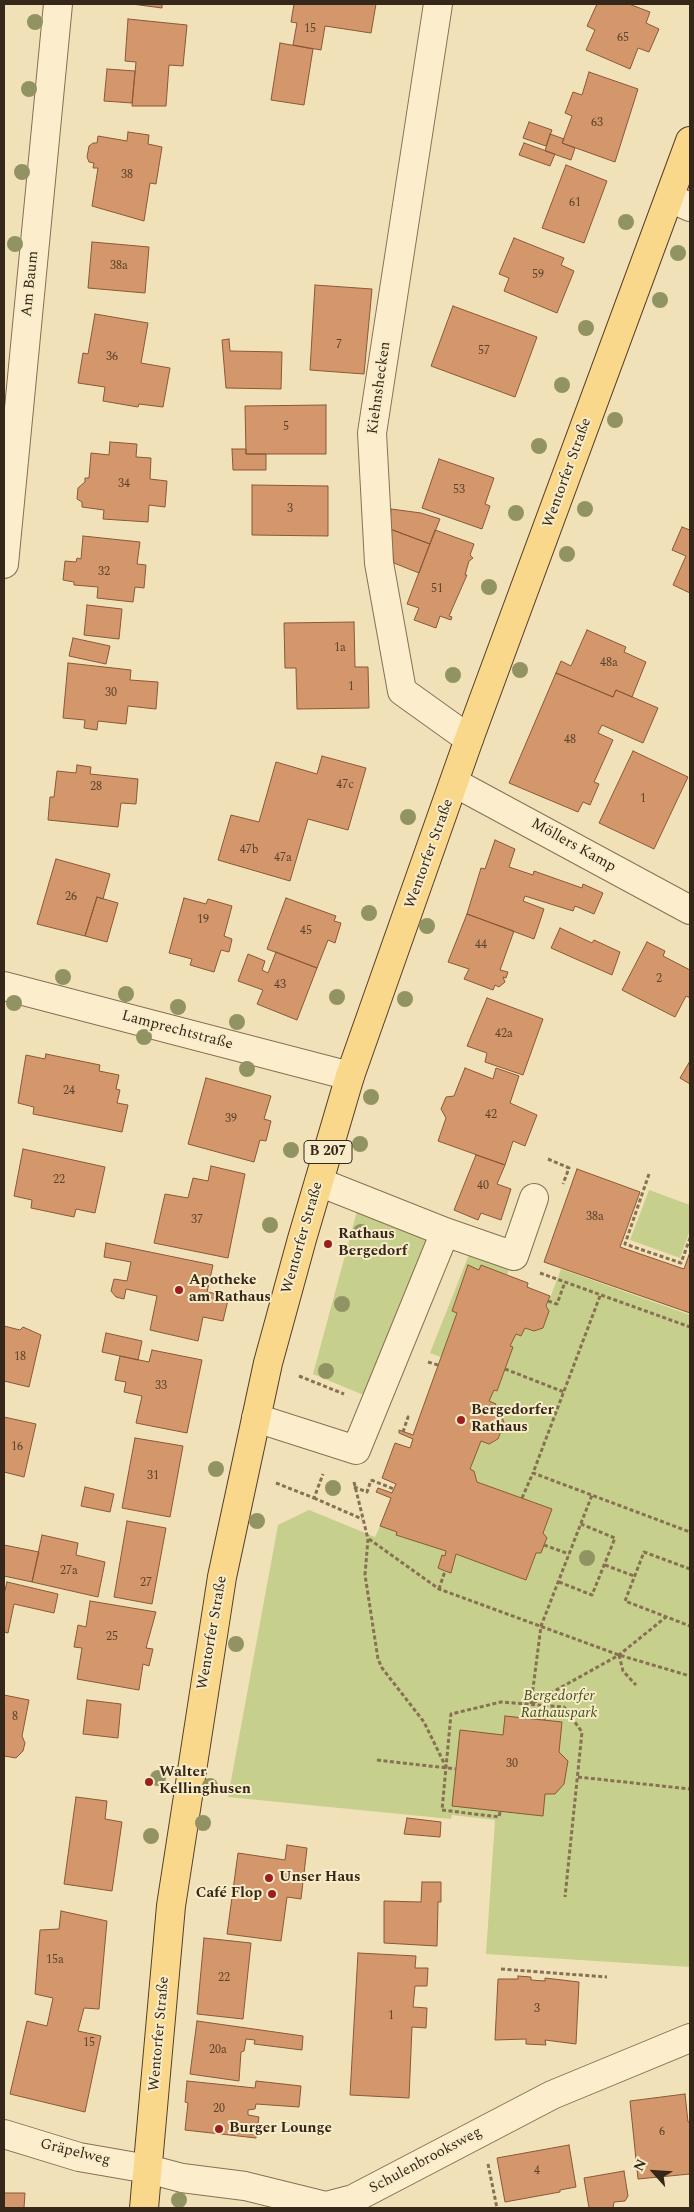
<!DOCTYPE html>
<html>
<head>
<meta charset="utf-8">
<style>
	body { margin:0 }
	#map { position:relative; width:694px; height:2212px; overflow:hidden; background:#f1e1b8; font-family:Spectral,serif }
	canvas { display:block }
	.frame { position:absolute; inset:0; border:5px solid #352719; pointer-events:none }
	.north { position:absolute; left:629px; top:2147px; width:50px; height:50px; -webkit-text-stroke:4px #f8ebc8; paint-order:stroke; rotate:296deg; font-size:14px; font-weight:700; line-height:20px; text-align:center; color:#352719 }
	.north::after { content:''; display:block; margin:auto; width:18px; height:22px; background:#352719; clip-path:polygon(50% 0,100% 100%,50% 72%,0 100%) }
</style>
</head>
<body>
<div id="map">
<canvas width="694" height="2212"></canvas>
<div class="frame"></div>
<div class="north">N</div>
</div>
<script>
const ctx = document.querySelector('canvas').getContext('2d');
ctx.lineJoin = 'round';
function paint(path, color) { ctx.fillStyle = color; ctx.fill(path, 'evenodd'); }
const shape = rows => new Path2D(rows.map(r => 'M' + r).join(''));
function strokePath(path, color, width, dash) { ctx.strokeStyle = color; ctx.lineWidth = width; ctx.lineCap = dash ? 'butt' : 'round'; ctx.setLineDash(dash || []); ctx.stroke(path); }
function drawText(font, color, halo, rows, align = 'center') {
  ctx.font = font + ' Spectral,serif'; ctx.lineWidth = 4; ctx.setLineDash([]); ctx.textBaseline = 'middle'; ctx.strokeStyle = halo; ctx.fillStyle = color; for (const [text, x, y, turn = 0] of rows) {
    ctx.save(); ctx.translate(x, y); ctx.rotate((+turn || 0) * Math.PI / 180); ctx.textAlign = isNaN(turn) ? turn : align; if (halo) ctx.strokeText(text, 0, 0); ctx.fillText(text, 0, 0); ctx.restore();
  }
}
const green = shape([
	[649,1190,690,1205,690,1230,680,1258,630,1240],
	[357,1211,431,1239,366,1396,313,1374],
	[470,1252,510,1266,507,1275,481,1265,479,1270,468,1266,452,1311,457,1313,441,1357,430,1353],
	[561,1269,690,1315,690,1967,486,1954,495,1820,452,1815,451,1819,228,1797,278,1525,309,1510,375,1537,380,1526,397,1532,396,1535,446,1551,445,1556,442,1555,438,1568,451,1573,456,1554,526,1580,536,1553,541,1553,546,1540,543,1533,552,1509,477,1482,474,1471,470,1469,481,1441,489,1444,498,1440,504,1424,502,1416,492,1412,495,1404,489,1401,494,1390,497,1391,513,1347,510,1346,516,1334,521,1336,525,1328,534,1331,543,1328,549,1311,547,1306]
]);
const building = shape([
	[132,4,162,4,162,8,132,4],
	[294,4,376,4,371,33,325,26,321,50,293,45,297,23,291,22,294,4],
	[597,4,629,4,650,12,646,23,659,29,649,52,638,48,630,69,586,50,595,30,587,26,597,4],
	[128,19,187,25,183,66,169,65,166,106,132,106,136,62,125,61,128,19],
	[280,43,313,49,304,105,271,100,280,43],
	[107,69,135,71,132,103,104,101,107,69],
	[589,72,638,89,615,162,562,143,572,116,565,113,573,92,582,95,589,72],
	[529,122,552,130,546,146,523,138,529,122],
	[128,132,149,135,148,144,162,147,156,184,150,183,144,221,92,206,98,168,93,168,94,163,89,162,87,157,89,146,93,143,97,143,98,136,127,141,128,132],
	[550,134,564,139,562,143,575,148,571,160,545,151,550,134],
	[524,143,555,154,550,166,519,155,524,143],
	[566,165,607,181,584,243,542,228,566,165],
	[514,238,564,258,561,265,574,271,557,313,504,291,509,278,499,274,514,238],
	[92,242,149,247,145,293,88,288,92,242],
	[315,285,372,289,364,374,310,370,315,285],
	[453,306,537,337,515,397,431,366,453,306],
	[95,314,148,323,141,363,170,368,163,407,139,404,138,407,103,401,105,387,78,383,83,353,88,354,95,314],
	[229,339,230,351,282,352,281,389,226,388,222,340,229,339],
	[326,405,326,454,246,454,245,406,326,405],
	[110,442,137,444,136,457,151,458,150,479,167,481,165,507,149,505,148,522,103,519,104,510,82,507,82,502,77,499,78,488,85,482,85,478,89,478,91,453,109,455,110,442],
	[232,449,246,449,246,454,266,454,266,470,233,470,232,449],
	[439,459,494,478,485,504,490,506,482,529,422,508,439,459],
	[252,485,328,486,328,536,252,535,252,485],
	[391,509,421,513,440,519,430,544,390,529,391,509],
	[682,527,690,530,690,593,673,585,686,556,672,550,682,527],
	[390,529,430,544,419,573,394,563,390,529],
	[435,530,474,544,470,555,473,558,469,561,465,575,467,575,449,616,452,617,451,620,440,616,436,628,414,620,419,608,407,604,435,530],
	[83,536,140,542,137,564,146,565,144,588,135,587,133,602,97,598,98,587,74,585,74,582,63,580,65,561,76,562,77,558,81,559,83,536],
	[87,605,122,609,119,639,84,635,87,605],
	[354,622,355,667,368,667,369,708,297,709,296,668,285,668,284,623,354,622],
	[587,630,626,647,624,652,646,662,632,697,616,690,613,697,556,673,561,661,571,666,587,630],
	[73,638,110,646,106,664,69,656,73,638],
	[68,663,131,670,130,680,158,682,156,709,128,706,126,724,98,721,97,730,84,728,85,720,63,718,68,663],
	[556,673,613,697,616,690,658,708,643,743,602,725,598,733,613,740,594,782,599,784,590,805,583,802,578,812,509,783,556,673],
	[633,751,688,777,654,849,599,823,633,751],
	[322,756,366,768,348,830,308,819,290,881,218,860,231,815,259,822,276,762,317,774,322,756],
	[77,765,91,767,90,774,138,779,136,804,121,803,118,827,48,820,50,797,54,797,57,771,76,773,77,765],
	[495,840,515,849,509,867,533,875,534,871,582,888,583,884,603,893,594,914,575,906,573,911,525,896,523,901,544,909,534,939,467,914,481,868,485,869,495,840],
	[56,859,110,874,103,899,97,897,85,936,37,924,56,859],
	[97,897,118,903,107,942,85,936,97,897],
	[184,898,206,904,208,899,232,906,224,936,232,939,229,952,221,950,214,972,190,965,192,959,169,953,184,898],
	[286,898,336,916,334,921,341,923,335,943,328,940,317,968,267,949,286,898],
	[467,914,514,931,500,970,508,972,506,978,503,977,505,982,499,987,495,985,493,990,464,979,469,969,448,962,467,914],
	[560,928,592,943,594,940,620,952,612,975,551,948,560,928],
	[647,942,665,951,663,956,690,970,690,998,686,996,675,1017,622,990,647,942],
	[276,952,317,968,297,1020,257,1004,263,990,238,981,248,954,265,961,262,970,268,973,276,952],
	[487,998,543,1019,523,1075,485,1062,487,1053,467,1046,487,998],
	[46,1054,100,1065,99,1071,119,1075,116,1089,120,1090,117,1103,128,1105,122,1132,33,1114,34,1107,18,1103,26,1055,45,1059,46,1054],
	[690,1061,690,1084,680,1078,690,1061],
	[465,1068,493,1079,496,1068,519,1076,510,1103,537,1115,525,1146,513,1141,505,1165,438,1141,446,1118,441,1109,446,1097,454,1096,465,1068],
	[206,1078,271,1096,264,1119,271,1121,266,1141,260,1140,254,1162,188,1144,206,1078],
	[23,1149,105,1167,95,1213,76,1209,74,1217,31,1208,32,1200,14,1196,23,1149],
	[476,1155,505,1165,497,1184,511,1189,501,1220,481,1213,478,1220,454,1210,476,1155],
	[211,1166,245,1174,228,1258,154,1243,165,1194,188,1198,193,1178,208,1181,211,1166],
	[577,1169,640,1192,620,1247,684,1269,690,1252,690,1313,544,1262,577,1169],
	[106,1243,213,1265,207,1292,229,1296,223,1321,203,1317,198,1341,150,1330,157,1296,126,1289,124,1299,116,1297,111,1291,114,1279,127,1281,131,1262,104,1257,106,1243],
	[468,1265,479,1270,481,1265,507,1275,528,1283,527,1287,550,1296,546,1306,549,1311,543,1328,534,1331,525,1328,521,1336,516,1334,510,1346,513,1347,497,1391,494,1390,489,1401,496,1404,492,1412,502,1416,504,1424,498,1439,489,1444,481,1441,470,1469,474,1471,477,1482,552,1509,543,1533,547,1538,546,1540,541,1553,536,1553,526,1580,456,1554,451,1573,445,1571,438,1568,442,1555,445,1556,446,1551,396,1535,397,1532,380,1526,391,1498,376,1492,378,1488,392,1493,396,1484,382,1478,395,1443,410,1448,413,1439,399,1433,399,1430,413,1435,457,1313,452,1311,468,1265],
	[4,1326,20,1330,23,1327,41,1335,29,1387,4,1381,4,1326],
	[106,1333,142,1341,138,1360,102,1352,106,1333],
	[152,1350,202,1360,187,1433,136,1423,142,1396,124,1392,126,1382,115,1380,120,1356,149,1362,152,1350],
	[4,1417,36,1424,24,1477,4,1472,4,1417],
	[135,1438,183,1446,170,1517,122,1508,135,1438],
	[85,1487,114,1494,110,1512,81,1506,85,1487],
	[127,1521,166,1528,152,1604,114,1597,127,1521],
	[42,1535,78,1543,76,1555,105,1562,98,1597,32,1582,42,1535],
	[4,1545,39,1552,32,1582,4,1576,4,1545],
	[7,1582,58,1594,54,1613,14,1604,8,1633,4,1632,4,1594,7,1582],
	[90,1601,156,1612,146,1648,153,1649,149,1666,143,1664,139,1690,77,1679,82,1648,74,1647,78,1625,86,1627,90,1601],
	[4,1695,29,1700,22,1736,25,1743,23,1751,16,1758,4,1756,4,1695],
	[87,1700,121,1704,118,1738,83,1734,87,1700],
	[505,1716,562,1722,559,1752,568,1761,564,1784,555,1794,545,1794,543,1816,452,1806,460,1730,503,1735,505,1716],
	[76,1797,107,1801,105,1819,122,1822,112,1891,64,1884,76,1797],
	[407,1818,441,1822,440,1837,404,1834,407,1818],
	[287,1845,307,1848,301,1899,287,1897,281,1941,227,1934,238,1853,285,1860,287,1845],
	[422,1882,441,1882,441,1902,438,1902,437,1946,384,1943,384,1901,421,1902,422,1882],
	[61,1911,107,1921,99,2009,84,2008,78,2031,101,2036,85,2112,10,2094,27,2021,47,2026,53,1998,35,1994,40,1930,59,1929,61,1911],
	[204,1938,251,1943,243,2019,197,2014,204,1938],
	[358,1953,416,1956,415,1968,428,1968,427,1986,415,1986,413,2007,427,2008,426,2028,412,2027,409,2098,350,2095,358,1953],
	[518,1976,531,1977,531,1980,545,1981,545,1978,579,1982,576,2044,545,2040,546,2045,526,2044,526,2039,495,2040,498,1979,518,1979,518,1976],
	[197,2021,303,2036,302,2050,254,2044,255,2040,246,2039,244,2051,241,2052,239,2081,190,2074,197,2021],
	[187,2081,255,2088,256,2081,301,2086,299,2107,256,2104,255,2109,248,2110,248,2115,259,2117,256,2138,185,2130,188,2103,185,2102,187,2081],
	[685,2094,688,2122,690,2122,690,2174,638,2179,630,2101,685,2094],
	[569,2145,576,2187,560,2190,560,2192,505,2202,497,2158,569,2145],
	[624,2171,628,2196,625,2201,614,2202,613,2208,589,2208,584,2178,624,2171],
	[4,2193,25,2193,24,2208,4,2208,4,2193]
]);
const path = shape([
	[548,1159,569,1168,563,1184],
	[649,1174,625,1244,681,1263,690,1238],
	[540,1273,690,1327],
	[600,1296,533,1473,690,1532],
	[548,1301,557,1304,565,1282],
	[428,1362,438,1365],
	[505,1369,564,1392],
	[299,1376,344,1394],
	[403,1432,408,1417,405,1415],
	[371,1480,394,1489],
	[354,1482,368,1539,365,1575,378,1659,382,1668,424,1722,446,1767],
	[276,1483,314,1498,323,1474],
	[354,1487,367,1492,371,1480],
	[314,1498,362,1519],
	[522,1498,533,1473],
	[369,1539,439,1589,619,1655,690,1676],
	[544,1545,569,1554],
	[605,1565,634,1576],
	[690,1569,644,1552,625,1601,690,1626],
	[559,1582,592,1595,615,1538,581,1524],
	[439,1589,445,1571],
	[619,1655,623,1671,636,1685],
	[533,1703,619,1655,666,1617],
	[531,1704,541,1626,592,1495],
	[544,1720,545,1705],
	[377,1760,456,1769],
	[578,1777,690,1789],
	[500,1812,499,1817,442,1810,451,1714,501,1702,564,1707,582,1732,565,1897],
	[501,1969,607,1977],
	[488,2164,497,2208]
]);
const minor = shape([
	[438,4,372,433,379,563,402,691,469,739],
	[670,198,690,207],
	[4,564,58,4],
	[455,783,690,910],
	[4,986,350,1076],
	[445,1232,514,1256,534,1198],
	[256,1418,356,1450,445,1232,319,1182],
	[4,2134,79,2157,148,2169,182,2178,245,2186,326,2206,353,2199,552,2095,690,2038]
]);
const major = shape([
	[144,2208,171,1906,222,1577,268,1363,302,1239,350,1076,469,739,690,141]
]);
const trees = [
	[35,22],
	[29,89],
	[22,172],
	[626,222],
	[15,244],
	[678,253],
	[660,300],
	[586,328],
	[562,385],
	[615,420],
	[539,446],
	[585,509],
	[516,513],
	[567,554],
	[489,587],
	[520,670],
	[453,675],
	[408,817],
	[369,913],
	[427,926],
	[63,977],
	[126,994],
	[337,997],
	[405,999],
	[14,1003],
	[178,1007],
	[237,1022],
	[144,1037],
	[247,1069],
	[371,1097],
	[360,1144],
	[291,1150],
	[270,1225],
	[361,1232],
	[342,1304],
	[326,1371],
	[216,1469],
	[333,1488],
	[257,1521],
	[587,1558],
	[236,1644],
	[158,1778],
	[210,1786],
	[203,1823],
	[151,1836],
	[179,2200]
];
const markers = [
	[328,1244,5,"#9c1e1e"],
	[179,1290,5,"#9c1e1e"],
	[461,1420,5,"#9c1e1e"],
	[149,1782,5,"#9c1e1e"],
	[269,1878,5,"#9c1e1e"],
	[272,1894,5,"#9c1e1e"],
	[219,2129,5,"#9c1e1e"]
];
const numberNames = [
	["15",310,30],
	["65",623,39],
	["63",597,124],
	["38",127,176],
	["61",575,204],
	["38a",119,267],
	["59",538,276],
	["7",339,346],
	["57",484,352],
	["36",112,358],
	["5",286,428],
	["34",124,485],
	["53",459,491],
	["3",290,510],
	["32",104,573],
	["51",437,590],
	["1a",340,649],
	["48a",609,664],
	["1",351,688],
	["30",111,694],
	["48",570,741],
	["47c",345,786],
	["28",96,788],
	["1",643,800],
	["47b",249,851],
	["47a",283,859],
	["26",71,898],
	["19",203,921],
	["45",306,932],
	["44",481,946],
	["2",659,980],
	["43",280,986],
	["42a",504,1035],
	["24",69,1092],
	["42",491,1116],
	["39",231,1120],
	["22",59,1181],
	["40",483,1187],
	["38a",595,1218],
	["37",197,1221],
	["18",20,1358],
	["33",161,1387],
	["16",17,1448],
	["31",153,1477],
	["27a",69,1572],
	["27",146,1584],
	["25",112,1638],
	["8",15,1718],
	["30",512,1765],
	["15a",55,1961],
	["22",224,1979],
	["3",537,2010],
	["1",391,2017],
	["15",89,2044],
	["20a",218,2051],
	["20",219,2110],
	["6",662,2133],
	["4",537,2172]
];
const shields = [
	[328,1152,48]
];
const shieldNames = [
	["B 207",328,1152]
];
const streetNames = [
	["Am Baum",31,284,-84],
	["Kiehnshecken",380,388,-82],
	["Wentorfer Straße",568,473,-70],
	["Möllers Kamp",573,846,29],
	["Wentorfer Straße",430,854,-70],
	["Lamprechtstraße",177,1031,15],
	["Wentorfer Straße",303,1238,-74],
	["Wentorfer Straße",213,1633,-80],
	["Wentorfer Straße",160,2034,-85],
	["Gräpelweg",75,2153,14],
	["Schulenbrooksweg",426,2161,-28]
];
const poiNames = [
	["Rathaus",338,1235],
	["Bergedorf",338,1252],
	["Apotheke",189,1281],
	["am Rathaus",189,1298],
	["Bergedorfer",471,1411],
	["Rathaus",471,1428],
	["Walter",159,1773],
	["Kellinghusen",159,1790],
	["Unser Haus",279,1878],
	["Café Flop",262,1894,"right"],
	["Burger Lounge",229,2129]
];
const parkNames = [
	["Bergedorfer",559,1697],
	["Rathauspark",559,1714]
];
paint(green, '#c6cf8c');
paint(building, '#d3976b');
strokePath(building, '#895836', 1);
strokePath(minor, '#887052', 30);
strokePath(major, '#553d28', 30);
strokePath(path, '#887052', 3, [4, 2.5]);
strokePath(minor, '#fceecc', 28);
strokePath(major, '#f9d88b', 28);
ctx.fillStyle = '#929363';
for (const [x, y] of trees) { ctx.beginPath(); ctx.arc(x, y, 8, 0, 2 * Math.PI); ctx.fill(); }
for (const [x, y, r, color] of markers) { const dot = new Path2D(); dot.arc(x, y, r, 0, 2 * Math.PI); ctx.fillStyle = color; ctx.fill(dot); strokePath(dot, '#f8ebc8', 2); }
drawText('12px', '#5c432e', null, numberNames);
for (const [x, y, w] of shields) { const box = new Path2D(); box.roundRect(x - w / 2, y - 11.5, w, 23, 4); ctx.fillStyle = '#f8ebc8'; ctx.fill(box); strokePath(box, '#352719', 1); }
drawText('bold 14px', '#352719', null, shieldNames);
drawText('15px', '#352719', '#f8ebc8', streetNames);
drawText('bold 15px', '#352719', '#f8ebc8', poiNames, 'left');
drawText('italic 15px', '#45541e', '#f8ebc8', parkNames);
</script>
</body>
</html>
